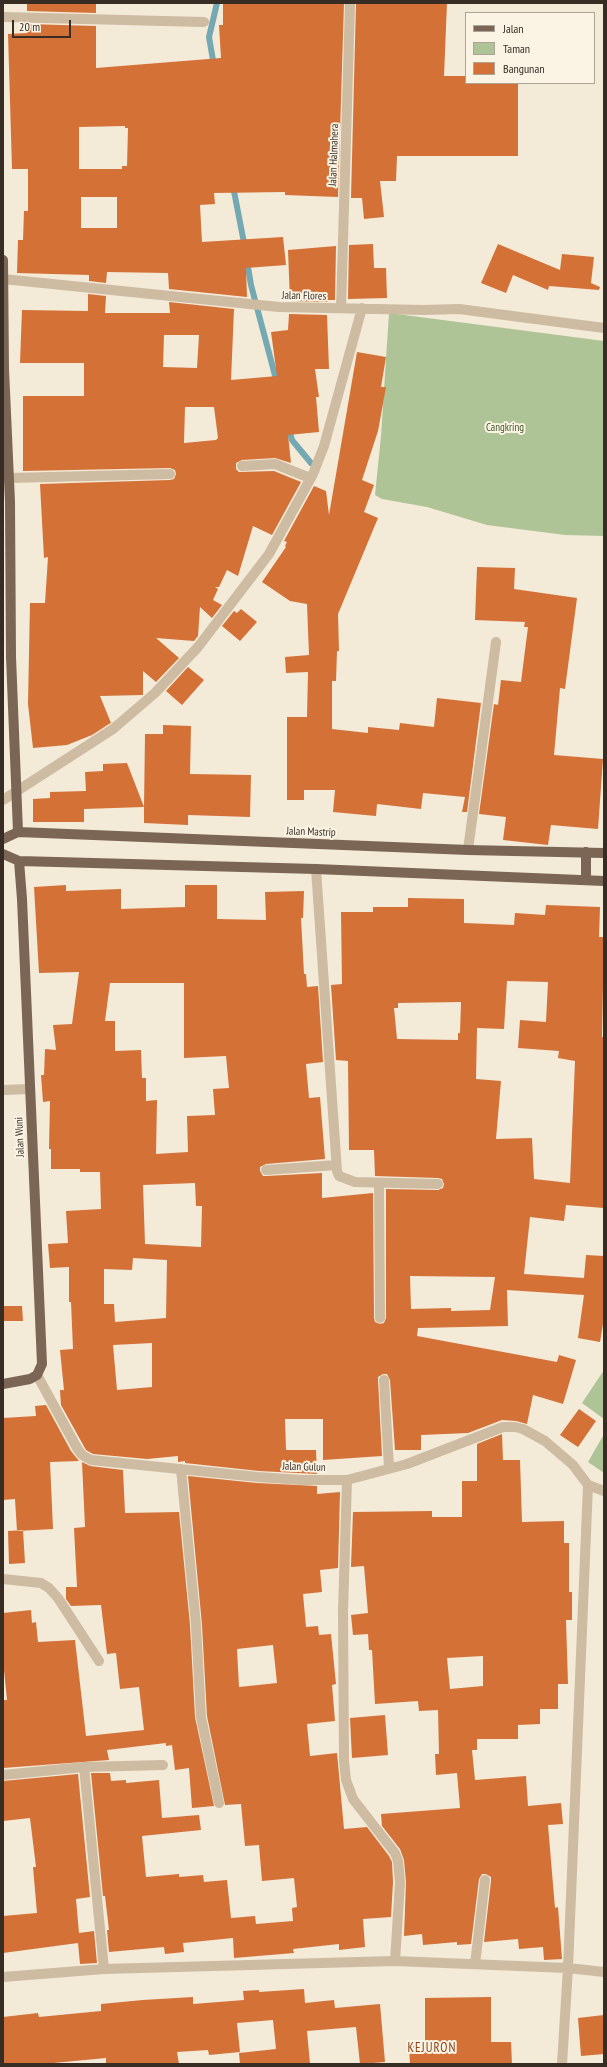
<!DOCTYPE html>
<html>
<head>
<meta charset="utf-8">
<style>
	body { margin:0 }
	#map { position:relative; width:607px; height:2067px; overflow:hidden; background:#f4ead8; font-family:"PT Sans Narrow",sans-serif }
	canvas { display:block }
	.frame { position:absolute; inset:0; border:4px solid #372d25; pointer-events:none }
	.legend { position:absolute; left:465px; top:12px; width:130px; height:72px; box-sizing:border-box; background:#fbf4e4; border:1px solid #ada498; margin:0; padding:5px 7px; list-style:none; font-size:12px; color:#372d25 }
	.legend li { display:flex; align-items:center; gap:8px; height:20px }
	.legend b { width:20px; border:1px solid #ada498 }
	.scale { position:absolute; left:12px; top:20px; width:59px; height:18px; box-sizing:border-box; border:2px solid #372d25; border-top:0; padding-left:5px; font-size:12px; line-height:14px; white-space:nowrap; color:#372d25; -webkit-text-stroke:3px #fbf4e4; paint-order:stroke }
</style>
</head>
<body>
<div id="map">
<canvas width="607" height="2067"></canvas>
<div class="frame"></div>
<ul class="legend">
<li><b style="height:5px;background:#7b6655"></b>Jalan</li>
<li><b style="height:11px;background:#afc496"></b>Taman</li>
<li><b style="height:11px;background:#d37137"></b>Bangunan</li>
</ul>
<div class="scale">20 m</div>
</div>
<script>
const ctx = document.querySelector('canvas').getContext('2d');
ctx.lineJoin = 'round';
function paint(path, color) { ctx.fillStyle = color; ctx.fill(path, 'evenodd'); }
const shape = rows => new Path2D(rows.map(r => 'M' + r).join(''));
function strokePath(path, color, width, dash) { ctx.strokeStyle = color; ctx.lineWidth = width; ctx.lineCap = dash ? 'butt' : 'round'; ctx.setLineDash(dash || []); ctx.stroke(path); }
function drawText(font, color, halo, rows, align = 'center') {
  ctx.font = font + ' "PT Sans Narrow",sans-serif'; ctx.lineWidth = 4; ctx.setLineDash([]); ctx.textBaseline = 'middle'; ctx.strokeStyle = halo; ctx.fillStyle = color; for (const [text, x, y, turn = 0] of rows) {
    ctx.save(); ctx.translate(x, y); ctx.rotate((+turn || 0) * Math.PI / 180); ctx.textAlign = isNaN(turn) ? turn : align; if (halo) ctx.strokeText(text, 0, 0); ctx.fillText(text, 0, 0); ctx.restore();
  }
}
const green = shape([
	[389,313,604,341,604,536,565,535,487,525,427,507,382,499,375,495,381,436],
	[604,1370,604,1419,582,1403],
	[604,1434,604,1473,588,1462]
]);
const stream = shape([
	[214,66,209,37,217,3],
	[233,186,245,248],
	[247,261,251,285,277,383],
	[288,427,292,440,311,463]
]);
const building = shape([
	[27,3,96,3,96,13,27,11],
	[223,3,344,3,338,197,285,195,285,192,214,193,215,204,200,205,202,242,283,237,286,265,246,268,247,297,169,289,168,273,107,272,106,283,89,281,89,275,17,273,18,240,23,240,24,211,28,211,28,169,12,169,8,34,27,33,27,24,96,26,96,68,221,58,219,25,223,25],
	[125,126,125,128,128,128,127,166,122,166,122,169,79,169,79,127],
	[81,197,117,197,117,228,81,228],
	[356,3,447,3,444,76,466,76,466,83,518,83,518,156,397,156,396,181,380,181,384,217,364,219,362,198,351,198],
	[373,244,374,268,386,268,387,298,348,299,349,245],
	[498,244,560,270,562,254,594,257,591,283,600,287,599,290,549,286,548,290,513,275,506,293,481,283],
	[336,246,335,300,327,300,327,302,290,301,288,250],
	[88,294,106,296,105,313,170,313,169,302,234,309,231,380,277,376,271,332,288,330,289,314,327,315,329,369,315,369,319,397,316,397,319,432,288,435,291,463,275,458,242,460,236,463,236,469,239,472,274,471,301,482,272,535,253,526,238,576,227,570,219,587,215,587,218,589,213,600,222,605,212,618,200,607,198,636,194,641,156,638,179,658,156,682,143,671,143,695,100,696,111,723,109,724,92,735,67,745,33,748,28,704,30,603,45,603,48,557,44,558,40,484,170,480,174,479,176,474,175,470,170,468,23,471,23,396,84,396,84,363,20,363,22,310,88,311],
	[164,335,199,335,197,368,163,367],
	[185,407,214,407,218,438,216,440,184,443],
	[357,352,386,357,381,387,386,387,378,431,362,480,374,485,364,512,378,518,338,614,339,651,337,651,336,681,332,681,332,729,368,733,368,727,399,730,400,723,434,727,437,698,481,703,467,812,462,812,465,797,423,793,421,809,377,804,376,816,333,812,335,790,304,790,304,800,287,800,287,717,307,717,308,672,286,673,285,657,309,655,307,604,290,601,262,582,286,547,285,546,287,542,284,541,314,486,326,491,329,515],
	[477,567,515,568,514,589,577,598,565,689,560,688,554,755,603,759,598,829,551,825,548,845,503,840,506,817,479,814,494,704,498,705,501,680,521,682,528,627,524,627,525,622,475,620],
	[241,609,257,622,240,641,222,626,234,611,237,613],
	[188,667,204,680,182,705,166,691],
	[163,725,191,726,190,774,251,775,250,817,188,815,188,825,144,823,144,807,84,809,84,822,33,822,33,799,50,798,50,792,86,791,85,772,103,771,103,764,127,763,144,807,145,734,163,734],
	[66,885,66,891,121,889,121,909,185,907,185,885,217,885,217,919,266,920,265,892,304,891,303,918,301,918,304,974,306,974,307,987,318,986,323,1062,306,1064,309,1098,320,1097,325,1159,266,1164,260,1167,260,1171,263,1176,266,1176,322,1173,322,1198,373,1193,374,1318,375,1322,380,1324,384,1323,386,1318,386,1189,438,1190,443,1188,444,1184,442,1179,438,1178,375,1176,374,1150,349,1150,348,1061,336,1060,331,985,342,984,341,912,373,912,373,907,408,907,408,898,464,899,464,923,514,925,515,913,545,915,546,905,600,907,599,937,604,937,602,1037,604,1037,604,1208,566,1205,564,1221,530,1217,524,1274,584,1278,586,1255,604,1256,604,1318,600,1342,578,1338,584,1295,507,1290,508,1326,418,1328,417,1336,557,1362,559,1355,576,1360,563,1404,533,1395,527,1424,516,1421,502,1420,468,1433,421,1435,421,1450,395,1450,390,1380,387,1374,383,1374,378,1377,378,1380,382,1456,323,1460,323,1419,285,1419,286,1450,316,1450,317,1474,259,1471,185,1463,185,1461,178,1462,178,1456,147,1459,93,1454,86,1450,61,1405,60,1390,64,1390,60,1350,73,1349,71,1302,69,1302,69,1267,50,1268,48,1244,68,1243,66,1211,101,1209,100,1172,80,1172,80,1169,51,1169,51,1149,49,1149,50,1101,43,1102,41,1075,44,1075,45,1049,56,1050,53,1025,72,1024,79,972,39,973,34,887],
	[507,981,548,982,546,1022,520,1020,518,1048,559,1051,558,1058,575,1061,570,1183,534,1179,532,1138,496,1139,501,1081,476,1079,477,1028,504,1029],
	[110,983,184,983,184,1058,226,1056,229,1088,213,1089,215,1115,187,1116,188,1152,156,1154,157,1100,146,1101,146,1078,142,1078,141,1050,115,1051,115,1021,105,1021],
	[461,1002,460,1033,458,1033,458,1040,397,1039,394,1008,398,1008,398,1003],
	[195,1183,196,1206,202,1206,201,1247,145,1244,143,1185],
	[133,1258,167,1260,166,1318,115,1322,114,1304,104,1304,104,1269,132,1270],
	[410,1276,495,1277,490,1310,451,1311,451,1308,411,1309],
	[152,1343,152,1387,117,1390,113,1345],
	[3,1306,22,1306,23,1321,3,1321],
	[46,1405,71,1451,79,1461,50,1462,53,1529,17,1531,15,1499,3,1500,3,1418,36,1416,35,1406],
	[579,1409,596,1421,578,1447,560,1435],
	[502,1434,503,1460,520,1460,522,1522,564,1521,564,1543,569,1543,569,1592,572,1592,572,1620,566,1620,568,1684,558,1684,558,1709,540,1709,540,1724,518,1725,518,1739,477,1739,477,1750,472,1750,475,1780,526,1776,528,1806,561,1803,563,1824,548,1825,555,1908,558,1907,562,1959,544,1960,543,1947,519,1949,518,1939,484,1942,491,1881,491,1877,486,1874,482,1874,479,1879,471,1944,457,1945,457,1942,423,1945,422,1934,404,1936,406,1882,404,1860,400,1849,382,1826,381,1814,460,1808,457,1773,436,1775,435,1754,439,1754,438,1710,419,1711,418,1701,375,1704,372,1650,369,1650,368,1634,353,1635,351,1615,368,1613,364,1566,351,1567,353,1512,432,1511,432,1517,462,1517,462,1481,477,1481,477,1444],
	[483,1656,483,1686,450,1689,447,1658],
	[82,1462,90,1466,123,1470,125,1513,179,1512,190,1625,195,1717,214,1806,192,1808,189,1768,175,1770,172,1745,166,1746,166,1743,107,1750,109,1760,3,1768,3,1700,7,1700,3,1660,3,1613,31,1610,32,1623,36,1622,38,1642,75,1640,86,1736,144,1730,139,1687,120,1689,116,1653,107,1654,101,1605,71,1606,66,1599,66,1587,77,1587,74,1528,85,1527],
	[188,1476,257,1483,317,1486,317,1494,340,1492,338,1568,320,1570,322,1592,303,1594,306,1627,318,1626,319,1635,331,1634,336,1684,332,1685,335,1721,307,1724,310,1756,337,1753,344,1829,367,1827,389,1856,392,1862,393,1882,391,1917,363,1919,365,1947,339,1950,339,1944,293,1949,294,1953,234,1958,233,1938,183,1943,184,1952,165,1954,164,1947,109,1952,107,1930,109,1930,105,1896,103,1896,91,1773,110,1773,111,1781,126,1780,126,1783,159,1780,162,1818,199,1815,201,1830,142,1836,146,1877,179,1874,179,1877,203,1875,204,1882,227,1880,231,1918,255,1916,256,1924,293,1921,292,1908,297,1907,294,1878,262,1881,259,1845,245,1846,241,1804,225,1805,207,1716,202,1625],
	[273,1645,277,1683,239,1687,237,1649],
	[23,1530,25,1563,9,1564,8,1531],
	[385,1715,388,1755,352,1758,350,1718],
	[78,1774,90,1897,76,1899,79,1933,94,1931,97,1963,80,1964,78,1943,3,1953,3,1916,37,1913,33,1867,36,1867,30,1818,3,1821,3,1781],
	[304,1989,305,2003,334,2000,335,2008,380,2004,385,2062,360,2064,356,2027,307,2031,310,2064,240,2064,239,2053,276,2049,273,2020,237,2023,240,2052,209,2055,208,2050,177,2052,179,2064,106,2064,106,2058,43,2064,3,2064,3,2017,38,2013,39,2017,101,2011,101,2004,143,2000,193,1997,193,2004,244,2000,243,1991,259,1990,259,1992],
	[491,1997,491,2042,511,2042,512,2064,410,2064,409,2046,425,2044,425,1998],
	[604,2015,604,2054,581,2056,578,2018]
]);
const minor = shape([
	[3,17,204,22],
	[3,279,279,307,423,310,459,309,604,328],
	[341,308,350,3],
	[242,466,275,464,310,478],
	[9,478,170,474],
	[3,800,113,729,155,693,198,647,269,554,313,474,324,446,362,308],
	[468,850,496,642],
	[316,869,337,1171,339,1176,355,1182,438,1184],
	[3,1090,30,1089],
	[266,1170,336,1165],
	[379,1183,380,1318],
	[37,1375,77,1448,82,1455,91,1460,258,1477,302,1480,347,1480,407,1464,503,1427,515,1427,523,1429,545,1441,573,1465,588,1485],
	[384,1380,389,1468],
	[181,1469,196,1625,201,1717,219,1803],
	[347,1480,343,1612,344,1761,346,1780,353,1799,395,1853,398,1861,400,1882,395,1961],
	[588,1485,604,1491],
	[3,1579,41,1583,49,1588,58,1598,99,1661],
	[84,1767,104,1969],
	[3,1775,84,1767,163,1765],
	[475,1964,485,1880],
	[3,1977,104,1969,395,1961,568,1968,604,1972],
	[562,2064,568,1968,588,1485]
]);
const major = shape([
	[3,260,4,369,10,502,11,657,18,832],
	[3,839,18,832,468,850,604,853],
	[586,852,586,880],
	[3,854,19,861,316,869,604,881],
	[3,1384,30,1379,37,1375,42,1364,22,899,19,861]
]);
const streetNames = [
	["Jalan Halmahera",334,155,-88],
	["Jalan Flores",304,296,1],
	["Jalan Mastrip",311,832,2],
	["Jalan Wuni",20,1137,-92],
	["Jalan Gulun",304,1467,2]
];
const parkNames = [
	["Cangkring",505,428]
];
const quarterNames = [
	["KEJURON",432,2048]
];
paint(green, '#afc496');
strokePath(stream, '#74a9b4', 6);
paint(building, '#d37137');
strokePath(minor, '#cdbba2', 10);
strokePath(major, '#7b6655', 10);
drawText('11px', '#372d25', '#fbf4e4', streetNames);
drawText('11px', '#3f5827', '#fbf4e4', parkNames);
ctx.letterSpacing = '1px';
drawText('13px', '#8e4216', '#fbf4e4', quarterNames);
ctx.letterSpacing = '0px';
</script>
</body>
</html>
